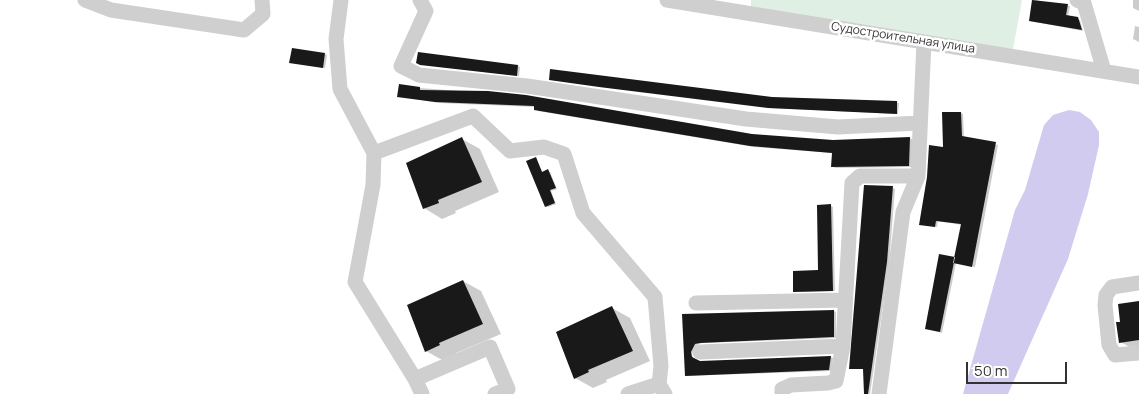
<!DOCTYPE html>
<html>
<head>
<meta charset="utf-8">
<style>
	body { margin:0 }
	#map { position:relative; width:1139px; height:394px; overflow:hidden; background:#fff; font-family:Manrope,sans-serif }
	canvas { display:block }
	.scale { position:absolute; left:966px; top:362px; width:101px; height:22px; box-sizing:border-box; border:2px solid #323232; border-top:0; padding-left:6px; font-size:15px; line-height:18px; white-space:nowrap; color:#323232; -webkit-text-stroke:4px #fff; paint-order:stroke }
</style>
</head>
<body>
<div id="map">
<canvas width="1139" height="394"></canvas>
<div class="scale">50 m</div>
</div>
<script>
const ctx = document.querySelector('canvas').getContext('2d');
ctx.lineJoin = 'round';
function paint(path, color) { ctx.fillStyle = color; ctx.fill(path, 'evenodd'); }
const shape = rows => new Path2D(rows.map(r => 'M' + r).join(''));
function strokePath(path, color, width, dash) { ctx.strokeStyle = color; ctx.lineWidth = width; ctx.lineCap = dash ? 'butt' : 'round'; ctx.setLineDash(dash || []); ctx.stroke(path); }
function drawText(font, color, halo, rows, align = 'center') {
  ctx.font = font + ' Manrope,sans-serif'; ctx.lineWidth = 5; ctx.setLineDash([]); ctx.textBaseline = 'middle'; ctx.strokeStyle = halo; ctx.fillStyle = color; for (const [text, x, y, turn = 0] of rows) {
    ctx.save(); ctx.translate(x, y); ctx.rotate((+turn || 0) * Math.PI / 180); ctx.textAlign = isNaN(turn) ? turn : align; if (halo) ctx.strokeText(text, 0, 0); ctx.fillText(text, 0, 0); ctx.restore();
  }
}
const green = shape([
	[751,0,1022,0,1013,49,751,10]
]);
const water = shape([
	[1069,110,1080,112,1091,120,1099,132,1099,145,1088,194,1068,259,1008,394,963,394,1015,210,1025,190,1044,125,1053,115]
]);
const shadow = shape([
	[1034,0,1070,6,1068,17,1080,20,1083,31,1030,21],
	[1133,0,1139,0,1139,11,1133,8],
	[1135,26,1139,27,1139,42,1133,39],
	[325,54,327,55,325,68,293,63],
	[419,64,518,66,520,67,519,76],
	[553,80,772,98,896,102,899,103,898,114,771,108],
	[420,88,488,93,752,135,833,141,910,138,913,140,912,167,836,168,833,167,833,153,754,147,538,111,535,107,439,103,398,96],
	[961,113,963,114,964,138,998,145,975,267,956,263,942,333,926,329,940,256,956,259,962,225,938,221,937,227,923,225,944,148],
	[462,139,480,149,499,192,455,211,456,213,442,219,424,208,407,163],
	[536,159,543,173,550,172,557,189,551,191,556,204,548,207,546,206],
	[893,188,895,189,889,264,870,394,866,394,864,369,851,368],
	[831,206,833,207,835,291,797,292,794,291,820,272],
	[463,281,481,291,501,334,456,353,457,356,444,361,426,351],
	[1139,302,1139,348,1133,349,1119,341,1122,323],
	[612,308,630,318,650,361,606,380,607,382,593,388,575,378],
	[834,311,836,312,836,338,702,343,697,345,692,354,694,360,700,363,831,357,833,358,831,371,686,376,683,315]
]);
const building = shape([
	[1032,0,1068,4,1066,15,1078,17,1082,30,1029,21],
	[292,48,325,53,323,68,289,63],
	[418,52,518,65,517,76,420,65,416,63],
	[550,69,772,97,897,101,897,114,768,108,599,87,549,80],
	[399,84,420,87,420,90,488,91,526,95,752,134,833,140,910,137,909,166,831,167,832,153,750,146,534,110,534,106,435,102,397,97],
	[942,112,961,112,962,136,996,142,972,267,953,263,961,224,936,221,935,227,919,225,927,177,929,145,943,147],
	[462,137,482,182,438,200,439,203,423,209,406,163],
	[536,157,542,172,548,169,556,188,550,190,555,203,545,207,526,161],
	[864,185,893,186,887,262,868,394,864,394,863,369,849,369],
	[831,204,833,291,793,292,793,271,818,270,817,205],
	[939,254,955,257,940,332,925,329],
	[463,280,483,324,439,343,440,345,425,352,407,305],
	[1139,301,1139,340,1119,343,1116,322,1120,322,1118,304],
	[612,306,633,351,588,370,589,372,574,379,556,332],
	[834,310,834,337,700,343,695,344,691,352,692,357,700,361,831,356,829,370,685,376,682,314]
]);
const minor = shape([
	[85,0,111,10,244,30,263,14,262,0],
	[341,0,336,39,340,89,374,153],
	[420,0,426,11,401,66,419,75,527,86,746,119,838,127,920,123],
	[667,0,1139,77],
	[1077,0,1084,3,1104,71],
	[1139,283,1112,287,1106,295,1105,305,1109,345,1115,355,1139,353],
	[696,303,845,300],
	[700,352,843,346,852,183,860,176,918,176],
	[415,379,490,347,508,389,495,394],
	[422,394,415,379,355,282,373,185,374,153,473,116,510,151,544,147,564,154,583,213,655,297,661,366,659,384,665,394],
	[628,394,659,384],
	[782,394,782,389,791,385,828,383,836,381,843,346],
	[879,394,903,212,918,176,924,42]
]);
const streetNames = [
	["Судостроительная улица",903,38,9]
];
paint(green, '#dfefe3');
paint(water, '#d0cbef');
paint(shadow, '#0003');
paint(building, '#191919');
strokePath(minor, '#cfcfcf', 15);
drawText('12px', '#323232', '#fff', streetNames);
</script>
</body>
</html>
